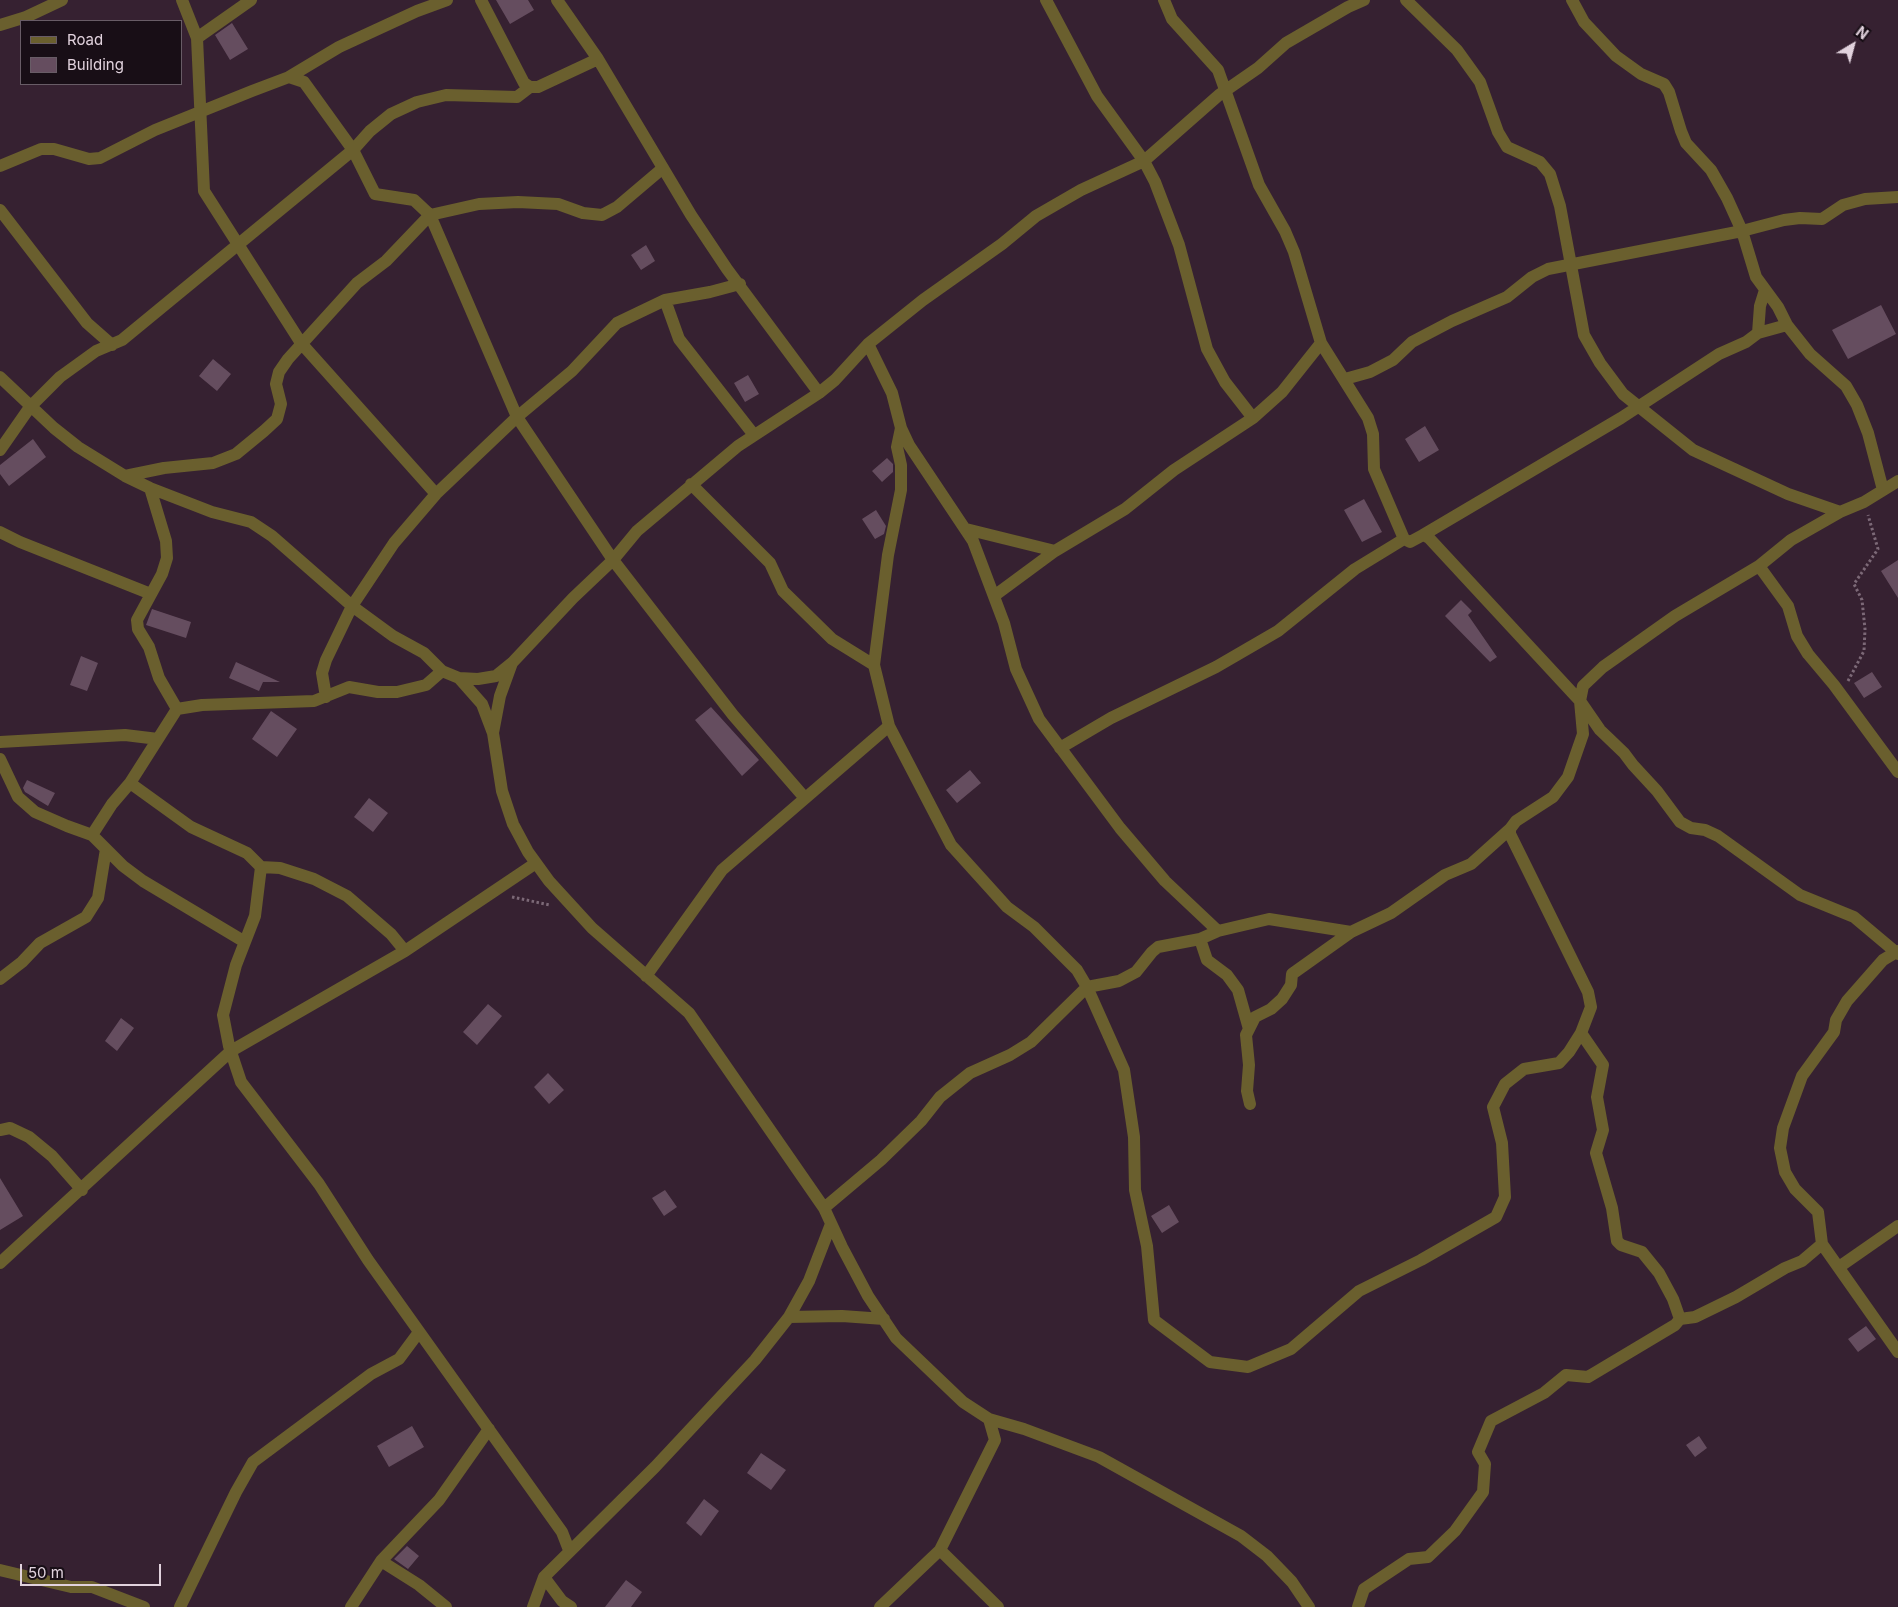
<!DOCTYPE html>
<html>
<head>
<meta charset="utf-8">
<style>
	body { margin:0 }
	#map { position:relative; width:1898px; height:1607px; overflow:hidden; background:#362131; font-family:Inter,sans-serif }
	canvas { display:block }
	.legend { position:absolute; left:20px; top:20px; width:162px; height:65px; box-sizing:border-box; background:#180e16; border:1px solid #685c66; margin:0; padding:6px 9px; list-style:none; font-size:15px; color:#e1d2dd }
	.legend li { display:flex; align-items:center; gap:10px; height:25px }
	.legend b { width:25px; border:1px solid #685c66 }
	.north { position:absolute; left:1828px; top:20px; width:50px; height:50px; -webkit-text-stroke:4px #180e16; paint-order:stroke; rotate:37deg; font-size:14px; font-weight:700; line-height:20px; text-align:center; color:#e1d2dd }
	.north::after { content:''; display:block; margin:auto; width:18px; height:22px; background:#e1d2dd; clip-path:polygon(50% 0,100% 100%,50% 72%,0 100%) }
	.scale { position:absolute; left:20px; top:1564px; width:141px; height:22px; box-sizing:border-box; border:2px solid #e1d2dd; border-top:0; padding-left:6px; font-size:15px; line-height:18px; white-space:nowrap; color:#e1d2dd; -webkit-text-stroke:4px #180e16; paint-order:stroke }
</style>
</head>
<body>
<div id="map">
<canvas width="1898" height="1607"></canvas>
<ul class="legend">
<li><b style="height:6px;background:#6a5f2e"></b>Road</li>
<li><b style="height:14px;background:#654d5f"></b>Building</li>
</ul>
<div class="north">N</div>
<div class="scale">50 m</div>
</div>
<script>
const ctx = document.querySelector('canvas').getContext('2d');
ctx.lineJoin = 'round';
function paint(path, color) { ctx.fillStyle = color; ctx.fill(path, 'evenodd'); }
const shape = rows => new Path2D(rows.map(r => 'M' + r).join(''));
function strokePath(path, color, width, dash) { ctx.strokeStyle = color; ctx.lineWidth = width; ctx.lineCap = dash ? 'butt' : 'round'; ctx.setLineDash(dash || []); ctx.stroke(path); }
const building = shape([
	[496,0,528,0,534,10,510,24],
	[232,23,248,49,230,60,215,35],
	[646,245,655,261,641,270,631,255],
	[1881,305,1896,334,1848,359,1832,330],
	[213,359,231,374,217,391,199,376],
	[748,375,759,394,745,402,734,383],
	[1425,426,1439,450,1419,462,1405,439],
	[33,439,46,457,9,486,0,474,0,465],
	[887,458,893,464,893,472,882,482,872,471],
	[1364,499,1382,532,1362,542,1344,510],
	[876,510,886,526,884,534,875,539,862,519],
	[1898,560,1898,598,1881,571],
	[1461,600,1472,611,1468,615,1497,657,1490,662,1445,616],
	[152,609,191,622,186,638,146,625],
	[81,656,98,663,87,691,70,685],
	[236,662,280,682,263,682,259,691,229,678],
	[1872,672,1882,687,1864,698,1854,683],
	[711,707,759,760,742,776,695,720],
	[271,711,297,729,277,757,252,739],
	[970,770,981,783,957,803,946,790],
	[27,780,55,793,48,806,25,792,23,788],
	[369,798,388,813,373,832,354,817],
	[488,1004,502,1016,477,1045,463,1032],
	[121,1018,134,1028,117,1051,105,1041],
	[548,1073,564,1090,549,1104,534,1087],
	[0,1178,23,1216,0,1230],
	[665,1190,677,1207,664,1216,652,1198],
	[1169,1205,1179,1222,1162,1233,1151,1216],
	[1866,1326,1876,1339,1858,1352,1848,1339],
	[412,1426,424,1447,389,1467,377,1446],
	[1699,1436,1707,1448,1695,1457,1686,1445],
	[761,1453,786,1470,771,1490,747,1473],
	[704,1499,719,1511,701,1536,686,1523],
	[407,1546,419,1556,408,1569,394,1559],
	[626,1580,642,1592,631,1607,605,1607]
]);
const path = shape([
	[1848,681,1864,651,1865,629,1862,600,1854,584,1878,549,1868,515],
	[512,897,550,905]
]);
const minor = shape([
	[182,0,197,38,204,191,301,343,436,494],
	[481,0,524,83,530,87,538,87,598,59],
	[557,0,598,59,691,215,727,269,819,393],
	[1046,0,1097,96,1144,161,1155,182,1179,245,1207,349,1225,382,1253,418],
	[1164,0,1172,19,1218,70,1259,185,1285,231,1294,252,1321,343,1368,418,1373,434,1374,469,1404,539,1410,542,1423,535,1429,538,1580,701,1600,730,1624,753,1633,765,1657,791,1680,822,1691,828,1705,830,1718,836,1800,895,1854,917,1898,954],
	[1406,0,1457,50,1480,82,1498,132,1507,147,1540,162,1550,174,1560,206,1584,335,1600,363,1623,394,1693,450,1788,494,1840,512],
	[1572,0,1584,22,1616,56,1641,74,1664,84,1669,92,1681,131,1686,143,1711,170,1727,198,1742,231,1756,277,1778,307,1787,325,1810,354,1846,386,1857,405,1868,433,1883,490],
	[0,25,26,17,62,0],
	[197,38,251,0],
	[289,77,339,47,417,11,447,0],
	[0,166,41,149,54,149,89,159,100,158,155,130,252,91,289,77,304,82,353,150,375,194,414,200,430,215,517,417,613,560,733,715,804,797],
	[0,210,87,323,112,345],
	[665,300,679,339,754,435],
	[1758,333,1760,306,1765,290],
	[868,344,892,393,901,428,909,445,973,541,1004,623,1016,669,1039,719,1120,828,1165,881,1218,931],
	[0,377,54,428,78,447,125,476,150,488,212,512,251,522,272,536,352,606,393,636,424,653,442,671,459,678,478,679,496,676,512,663,573,598,613,560,637,531,738,446,819,393,835,380,868,344,923,300,1002,244,1036,216,1081,190,1144,161,1219,95,1258,68,1286,43,1348,7,1364,0],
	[1345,379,1370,372,1393,360,1412,342,1452,321,1507,297,1532,277,1548,269,1742,231,1784,220,1800,218,1822,219,1843,205,1865,199,1898,197],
	[901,428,897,447,901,465,901,490,888,555,874,665,889,726,951,845,1007,907,1034,927,1077,970,1087,987,1112,1043,1124,1070,1134,1137,1135,1190,1147,1246,1154,1320,1210,1362,1248,1367,1291,1349,1359,1291,1421,1260,1496,1217,1505,1197,1502,1143,1493,1107,1505,1084,1524,1069,1559,1063,1569,1052,1581,1033,1591,1007,1588,992,1510,834,1510,829,1516,821,1553,797,1568,777,1583,734,1580,701,1583,686,1603,667,1675,616,1759,566,1791,540,1840,512,1864,502,1898,481],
	[0,450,30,407,60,377,96,351,122,340,353,150,370,131,391,114,417,102,446,95,517,97,530,87],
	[125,476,164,468,213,463,236,454,264,431,277,419,281,404,276,384,279,372,288,359,357,283,386,261,430,215,479,204,518,202,558,204,583,213,602,215,617,207,663,168],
	[691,484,770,563,783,591,832,639,874,665],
	[150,488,166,541,167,558,162,574,137,620,138,629,149,647,159,678,177,709,130,783,191,827,247,853,261,867,255,916,236,965,223,1015,229,1046,241,1082,319,1184,368,1260,562,1532,569,1550],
	[966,529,1055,551],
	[0,532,20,542,151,594],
	[1423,535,1621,418,1719,354,1746,342,1758,333,1787,325],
	[1759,566,1788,606,1797,636,1808,654,1834,685,1898,772],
	[994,596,1055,551,1125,509,1174,470,1253,418,1282,392,1321,343],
	[459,678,482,704,493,733,502,791,513,824,528,852,549,881,592,928,689,1013,824,1208,842,1247,868,1296,896,1338,963,1402,989,1419,1024,1429,1099,1457,1241,1536,1267,1556,1292,1582,1309,1607],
	[326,697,322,673,326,660,352,606,394,543,436,494,517,417,572,371,617,323,665,300,710,292,740,284],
	[177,709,202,705,314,701,349,687,378,692,397,692,426,685,442,671],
	[493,733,500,696,512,663],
	[0,742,125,735,158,739],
	[1060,748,1111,718,1216,667,1278,631,1355,569,1404,539],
	[0,759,18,797,35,812,67,826,92,835,123,866,143,881,245,942],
	[92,835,112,804,130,783],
	[261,867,280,868,314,879,347,896,391,934,405,951],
	[1200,939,1207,960,1227,975,1238,990,1249,1029],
	[646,976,722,870,889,726],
	[0,979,22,962,40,943,86,917,98,898,106,849],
	[1581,1033,1603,1065,1597,1097,1603,1130,1596,1153,1612,1208,1617,1241,1621,1245,1642,1252,1659,1273,1673,1299,1680,1319],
	[1250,1104,1247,1091,1249,1065,1246,1035,1255,1017,1271,1009,1282,999,1291,985,1292,974,1351,932],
	[0,1130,10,1128,29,1137,52,1156,82,1190],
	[824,1208,881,1160,921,1121,940,1097,970,1073,1010,1055,1031,1042,1087,987,1119,981,1136,972,1152,952,1158,947,1200,939,1218,931,1269,919,1351,932,1391,913,1445,875,1471,864,1510,829],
	[1822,1244,1898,1352],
	[0,1263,231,1051,405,951,536,863],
	[1839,1267,1898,1226],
	[789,1317,842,1316,884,1319],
	[940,1550,998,1607],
	[381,1561,419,1585,446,1607],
	[0,1570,71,1587,92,1587,144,1607],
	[544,1577,562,1601,571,1607],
	[180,1607,236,1492,253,1462,371,1374,399,1359,419,1332],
	[351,1607,381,1561,439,1500,489,1429],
	[533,1607,544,1577,655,1467,755,1360,789,1317,809,1281,831,1224],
	[880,1607,940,1550,995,1440,989,1419],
	[1358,1607,1364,1589,1409,1559,1428,1557,1455,1531,1483,1492,1485,1464,1478,1452,1491,1421,1544,1393,1566,1375,1588,1377,1675,1325,1680,1319,1695,1317,1736,1297,1785,1268,1802,1261,1822,1244,1818,1212,1795,1189,1785,1172,1780,1148,1783,1128,1802,1076,1834,1032,1836,1020,1847,1001,1883,960,1898,951]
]);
paint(building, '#654d5f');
strokePath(path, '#7c6977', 3, [2.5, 2.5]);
strokePath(minor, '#6a5f2e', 12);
</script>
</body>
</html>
